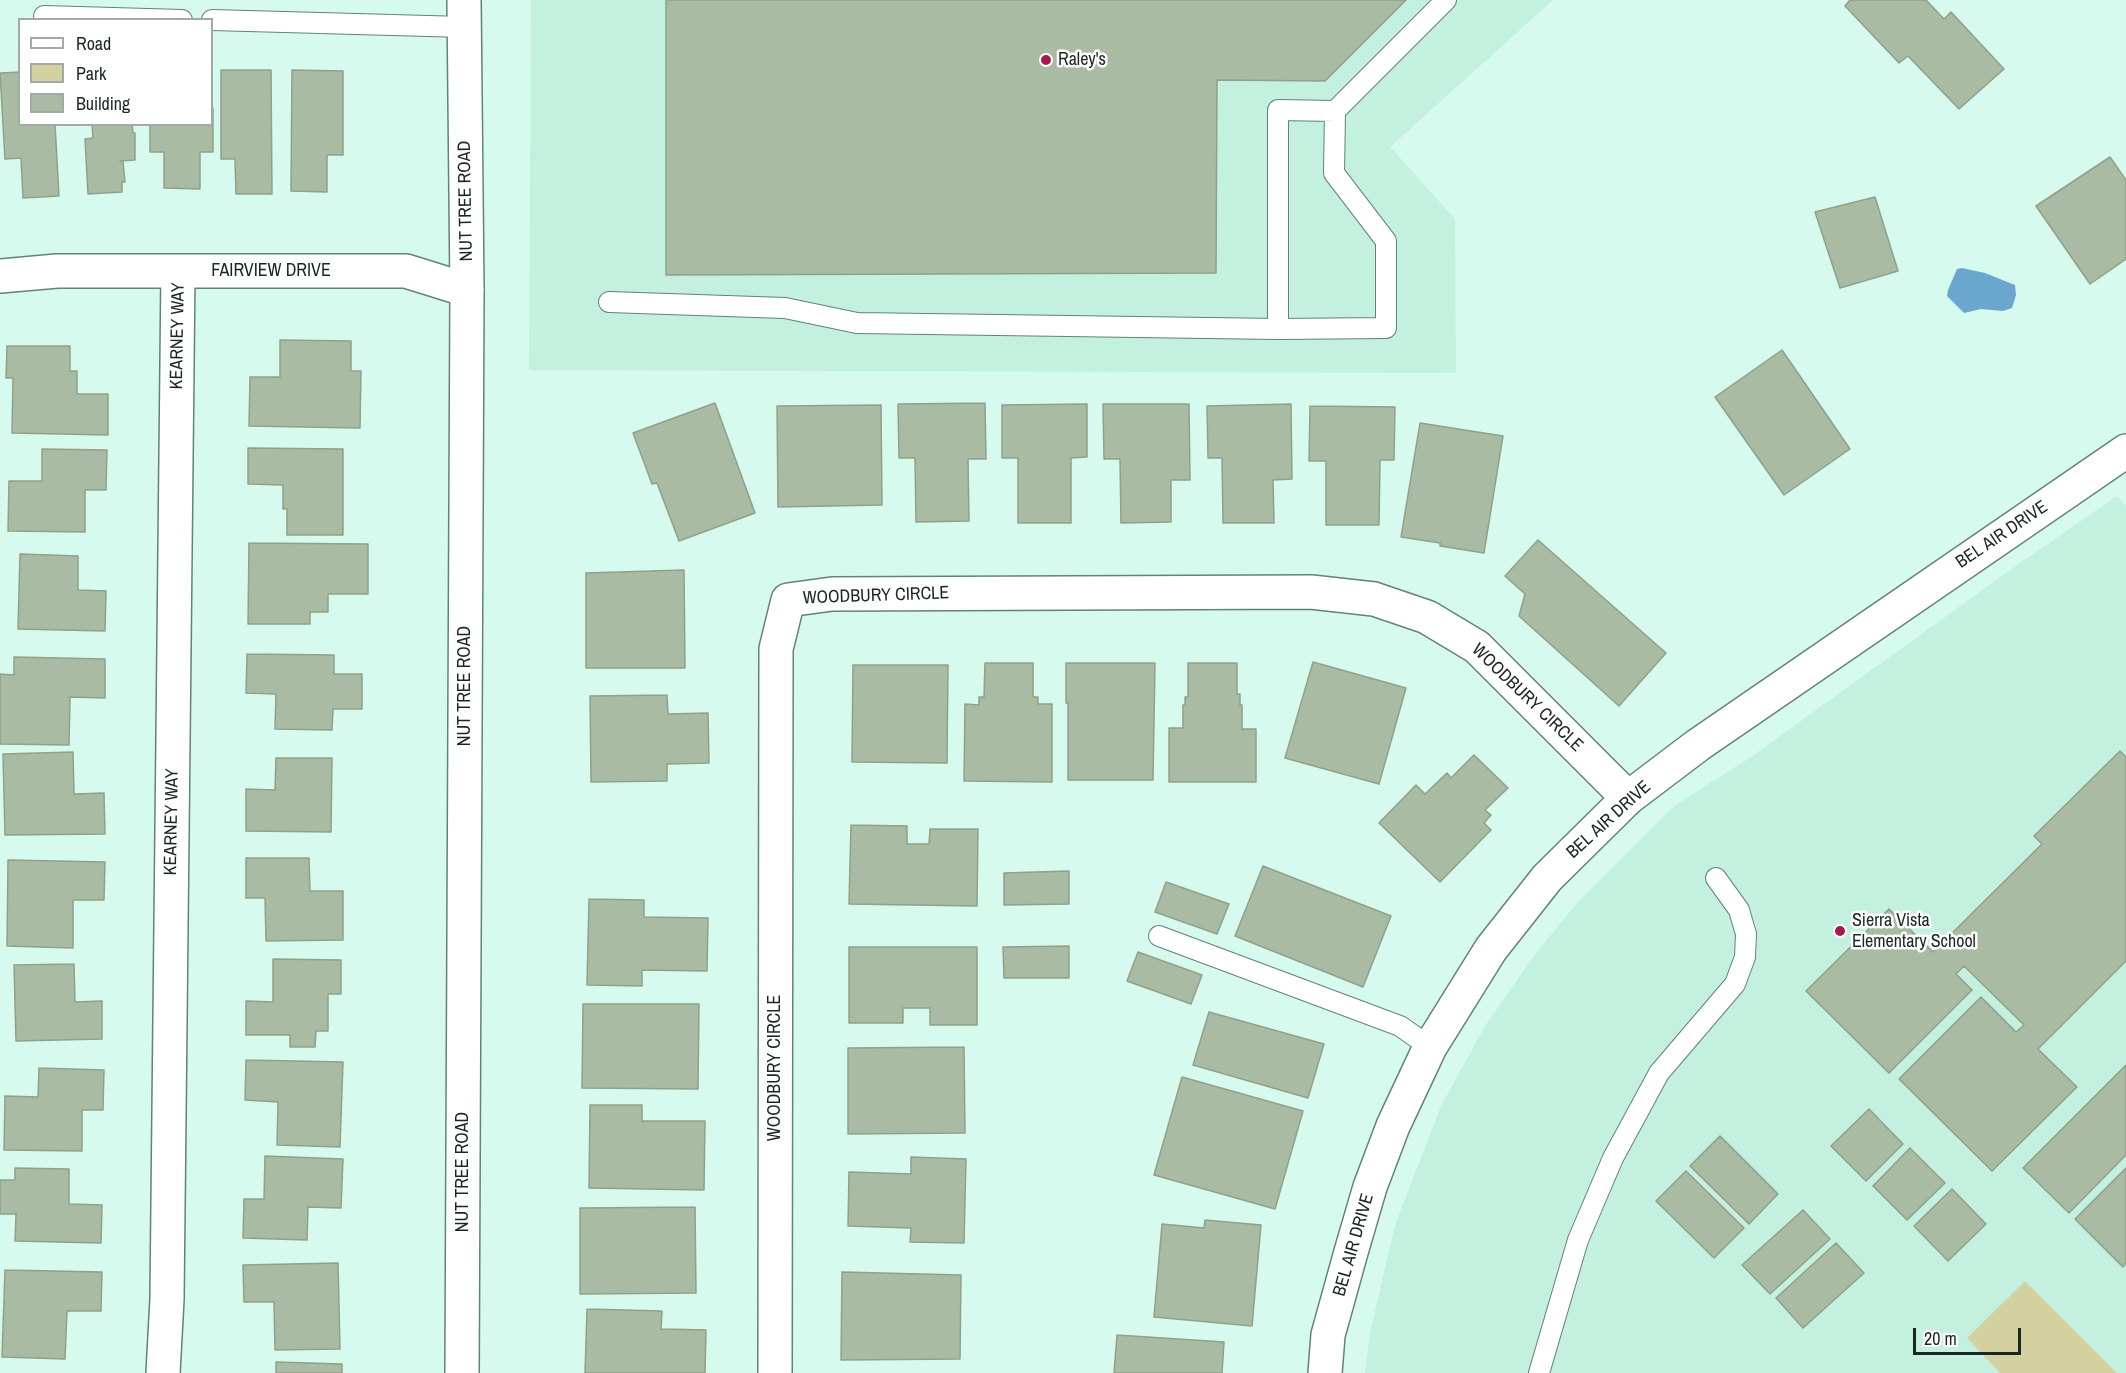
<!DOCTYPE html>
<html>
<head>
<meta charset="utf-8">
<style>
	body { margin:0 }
	#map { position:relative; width:2126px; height:1373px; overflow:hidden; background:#d6faed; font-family:"Archivo Narrow",sans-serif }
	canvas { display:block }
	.legend { position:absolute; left:18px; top:18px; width:195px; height:108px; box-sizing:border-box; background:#fff; border:2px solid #a3a9a7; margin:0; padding:8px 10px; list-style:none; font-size:18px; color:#1a2723 }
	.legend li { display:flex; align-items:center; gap:12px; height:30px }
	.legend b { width:30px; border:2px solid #a3a9a7 }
	.scale { position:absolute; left:1913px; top:1328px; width:108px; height:27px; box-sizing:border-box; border:3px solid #1a2723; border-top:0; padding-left:8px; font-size:18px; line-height:21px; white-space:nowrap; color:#1a2723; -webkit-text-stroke:4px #fff; paint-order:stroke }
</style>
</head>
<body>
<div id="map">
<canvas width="2126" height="1373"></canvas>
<ul class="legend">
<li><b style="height:8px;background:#fff"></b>Road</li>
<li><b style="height:16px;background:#d4d1a0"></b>Park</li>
<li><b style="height:16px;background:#a9bca3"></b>Building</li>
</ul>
<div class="scale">20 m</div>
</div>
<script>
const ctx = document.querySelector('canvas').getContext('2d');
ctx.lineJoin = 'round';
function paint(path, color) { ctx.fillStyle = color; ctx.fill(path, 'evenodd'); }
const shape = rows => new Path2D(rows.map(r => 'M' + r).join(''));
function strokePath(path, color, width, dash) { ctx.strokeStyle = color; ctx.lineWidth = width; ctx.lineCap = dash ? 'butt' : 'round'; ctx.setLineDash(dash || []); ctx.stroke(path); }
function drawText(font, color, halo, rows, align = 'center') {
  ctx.font = font + ' "Archivo Narrow",sans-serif'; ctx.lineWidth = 5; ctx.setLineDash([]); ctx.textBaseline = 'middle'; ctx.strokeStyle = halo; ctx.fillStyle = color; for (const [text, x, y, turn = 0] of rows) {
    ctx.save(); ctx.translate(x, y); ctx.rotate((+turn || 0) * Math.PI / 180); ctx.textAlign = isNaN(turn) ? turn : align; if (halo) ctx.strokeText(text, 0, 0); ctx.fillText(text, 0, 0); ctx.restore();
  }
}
const built = shape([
	[531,0,1553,0,1390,147,1455,219,1456,373,529,370],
	[2117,496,2126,506,2126,1373,1365,1373,1370,1333,1395,1225,1441,1106,1485,1026,1533,957,1576,904,1674,806,1751,757,2013,568]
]);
const green = shape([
	[2025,1281,2117,1373,2000,1373,1967,1338]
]);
const water = shape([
	[1962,268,1985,273,2015,285,2016,295,2012,308,2003,311,1981,309,1964,313,1947,296,1948,290,1957,269]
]);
const building = shape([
	[666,0,1406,0,1325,81,1217,80,1216,273,666,275,666,0],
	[1850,0,1926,0,1944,19,1951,12,2004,69,1959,109,1908,56,1899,63,1845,6,1850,0],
	[221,70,271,70,272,194,236,194,235,159,221,159,221,70],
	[292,70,343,71,343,155,327,155,327,192,291,191,292,70],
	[20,72,20,124,55,124,59,196,23,198,21,158,5,159,0,73,20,72],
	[212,108,213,108,213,152,200,152,200,189,164,188,164,152,150,152,150,124,212,124,212,108],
	[92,124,132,124,133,133,135,133,135,160,120,161,123,162,125,182,122,182,122,192,88,194,85,139,93,138,92,124],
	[2110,157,2126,180,2126,259,2090,284,2036,206,2110,157],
	[1875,197,1898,271,1840,288,1815,212,1875,197],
	[280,340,351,341,351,371,361,371,360,428,249,426,250,377,280,377,280,340],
	[7,346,70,346,70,371,77,371,77,394,108,394,108,435,12,433,13,378,6,378,7,346],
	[1782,350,1850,449,1784,495,1715,397,1782,350],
	[715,403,755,513,679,541,657,483,652,484,633,433,715,403],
	[985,403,986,459,968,459,969,521,916,522,915,458,899,458,898,404,985,403],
	[1087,404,1087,457,1071,458,1071,523,1018,523,1018,458,1002,458,1002,405,1087,404],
	[1103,404,1189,404,1190,480,1171,480,1171,522,1121,523,1120,459,1104,459,1103,404],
	[1291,404,1292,479,1273,480,1274,523,1223,523,1222,458,1208,458,1207,406,1291,404],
	[881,405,882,505,778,507,777,406,881,405],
	[1310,406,1395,407,1394,460,1380,460,1379,525,1326,525,1326,461,1309,461,1310,406],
	[1420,423,1503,436,1484,553,1440,546,1440,543,1401,537,1420,423],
	[248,448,343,449,343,535,287,535,287,509,283,509,283,485,248,484,248,448],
	[42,449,107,450,106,490,85,490,85,532,8,531,9,481,42,481,42,449],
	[1538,540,1666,653,1619,706,1519,616,1525,594,1505,576,1538,540],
	[249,543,368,544,368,594,328,594,328,612,310,612,310,624,248,624,249,543],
	[20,554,78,556,78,590,106,591,105,631,18,629,20,554],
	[684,570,685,668,586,668,586,573,684,570],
	[247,654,334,655,334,674,362,674,362,709,333,709,332,730,275,729,276,694,246,693,247,654],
	[14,657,105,659,105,698,70,697,69,745,0,744,0,674,14,675,14,657],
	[1313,662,1406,688,1379,784,1285,758,1313,662],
	[985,663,1033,663,1033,697,1038,697,1038,704,1052,704,1052,782,964,781,965,704,979,705,979,697,984,697,985,663],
	[1066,663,1155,663,1153,780,1068,780,1068,703,1066,703,1066,663],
	[1188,663,1237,663,1237,694,1240,694,1240,705,1242,705,1242,729,1256,729,1256,782,1169,782,1169,728,1183,728,1183,705,1185,705,1185,697,1188,697,1188,663],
	[853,665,948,665,947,763,852,762,853,665],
	[667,695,668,714,708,713,709,763,667,764,667,781,591,782,590,696,667,695],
	[2120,751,2126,757,2126,961,2038,1049,2077,1087,1992,1171,1899,1079,1981,997,2016,1032,2024,1025,1964,966,1956,974,1972,990,1889,1073,1806,991,1889,909,1933,952,2042,844,2034,836,2120,751],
	[73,752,74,794,104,793,105,834,5,835,3,754,73,752],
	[1474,755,1508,788,1485,810,1491,815,1484,823,1491,830,1440,882,1379,823,1416,785,1425,794,1447,773,1451,778,1474,755],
	[276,758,332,758,331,832,246,831,246,789,275,790,276,758],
	[851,825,907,826,907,844,929,844,930,829,978,829,977,906,849,904,851,825],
	[246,858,309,858,310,891,343,891,343,940,266,941,265,898,246,898,246,858],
	[8,860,105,862,104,900,73,900,73,948,7,946,8,860],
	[1263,866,1391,916,1363,987,1235,936,1263,866],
	[1069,871,1069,904,1004,905,1004,873,1069,871],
	[1166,882,1229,904,1217,934,1155,912,1166,882],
	[589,899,644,900,644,917,708,918,707,971,642,970,642,986,587,985,589,899],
	[1069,946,1069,978,1004,978,1003,947,1069,946],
	[849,947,977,947,977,1025,930,1025,930,1008,903,1008,903,1023,849,1023,849,947],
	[1138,952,1202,975,1191,1004,1127,981,1138,952],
	[273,959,341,960,341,994,328,994,328,1031,316,1031,315,1047,290,1047,290,1035,246,1035,246,1001,273,1002,273,959],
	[74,964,75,1002,102,1001,102,1039,16,1041,14,965,74,964],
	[583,1004,699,1004,698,1089,582,1088,583,1004],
	[1209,1012,1324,1044,1308,1098,1193,1065,1209,1012],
	[964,1047,965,1133,848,1134,848,1048,964,1047],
	[246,1060,343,1062,340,1147,277,1145,278,1102,245,1100,246,1060],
	[2126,1065,2126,1155,2069,1213,2023,1168,2126,1065],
	[39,1068,104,1070,103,1110,82,1110,82,1151,4,1150,5,1096,38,1097,39,1068],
	[1182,1077,1303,1111,1275,1209,1154,1175,1182,1077],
	[590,1105,642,1105,642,1121,705,1121,704,1190,589,1188,590,1105],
	[1869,1109,1903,1144,1866,1181,1831,1146,1869,1109],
	[1720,1136,1778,1194,1749,1224,1690,1166,1720,1136],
	[1910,1148,1945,1183,1907,1220,1873,1186,1910,1148],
	[265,1156,343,1159,341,1208,308,1207,307,1240,243,1238,244,1199,264,1199,265,1156],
	[911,1157,966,1159,964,1243,910,1242,911,1228,848,1226,849,1172,911,1174,911,1157],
	[15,1168,69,1169,69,1204,102,1205,101,1243,15,1241,16,1214,0,1214,0,1180,15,1180,15,1168],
	[2126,1168,2126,1263,2123,1267,2075,1219,2126,1168],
	[1686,1171,1744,1228,1714,1258,1656,1201,1686,1171],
	[1952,1189,1986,1224,1948,1261,1914,1226,1952,1189],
	[695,1207,696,1293,580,1294,580,1208,695,1207],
	[1803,1210,1830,1239,1770,1294,1742,1265,1803,1210],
	[1205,1220,1261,1225,1252,1326,1154,1317,1162,1224,1204,1228,1205,1220],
	[1836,1243,1864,1273,1803,1328,1776,1298,1836,1243],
	[338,1263,340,1349,275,1350,274,1302,244,1302,243,1265,338,1263],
	[5,1270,102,1272,101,1311,67,1311,65,1359,2,1357,5,1270],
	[842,1272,961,1275,960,1359,841,1360,842,1272],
	[587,1309,662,1311,661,1329,706,1330,705,1373,585,1373,587,1309],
	[1117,1335,1224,1342,1222,1373,1114,1373,1117,1335],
	[276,1362,342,1364,342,1373,276,1373,276,1362]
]);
const service = shape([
	[44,16,182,20],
	[212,20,464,27],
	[609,302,785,308,857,323,1278,329,1278,110,1335,111,1446,0],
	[1278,329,1386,328,1386,241,1334,173,1335,111],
	[1159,936,1400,1026,1430,1047],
	[1539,1373,1578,1240,1613,1158,1659,1073,1735,984,1745,957,1746,934,1739,910,1716,878]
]);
const minor = shape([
	[0,276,57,271,406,271,467,290],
	[163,1373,167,1299,178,271],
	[775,1373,776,649,788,600,832,594,1311,592,1374,599,1427,617,1477,647,1628,798]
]);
const tertiary = shape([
	[1325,1373,1328,1335,1351,1252,1370,1187,1393,1126,1430,1047,1491,949,1547,878,1628,798,1698,745,2126,451]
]);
const secondary = shape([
	[462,1373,467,290,464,0]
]);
const markers = [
	[1046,60,6,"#a91852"],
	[1840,931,6,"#a91852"]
];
const poiNames = [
	["Raley's",1058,60],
	["Sierra Vista",1852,921],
	["Elementary School",1852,942]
];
const streetNames = [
	["NUT TREE ROAD",466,201,-91],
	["FAIRVIEW DRIVE",271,271],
	["KEARNEY WAY",178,336,-89],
	["BEL AIR DRIVE",2002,535,-34],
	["WOODBURY CIRCLE",876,596,-2],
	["NUT TREE ROAD",465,686,-90],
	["WOODBURY CIRCLE",1527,698,44],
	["BEL AIR DRIVE",1609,820,-42],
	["KEARNEY WAY",172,822,-89],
	["WOODBURY CIRCLE",775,1068,-90],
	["NUT TREE ROAD",463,1172,-90],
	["BEL AIR DRIVE",1354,1245,-74]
];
paint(built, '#c4f0e0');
paint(green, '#d4d1a0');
paint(water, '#6aa6cd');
paint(building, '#a9bca3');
strokePath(building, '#8fa189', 1.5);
strokePath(service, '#628377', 22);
strokePath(minor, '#628377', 36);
strokePath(tertiary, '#628377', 36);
strokePath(secondary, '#628377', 36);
strokePath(service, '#fff', 20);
strokePath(minor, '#fff', 33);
strokePath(tertiary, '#fff', 33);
strokePath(secondary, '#fff', 33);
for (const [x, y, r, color] of markers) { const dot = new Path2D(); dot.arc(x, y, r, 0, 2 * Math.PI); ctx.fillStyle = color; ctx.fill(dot); strokePath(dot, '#fff', 2); }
drawText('18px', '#1a2723', '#fff', poiNames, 'left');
drawText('18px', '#1a2723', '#fff', streetNames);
</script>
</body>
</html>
